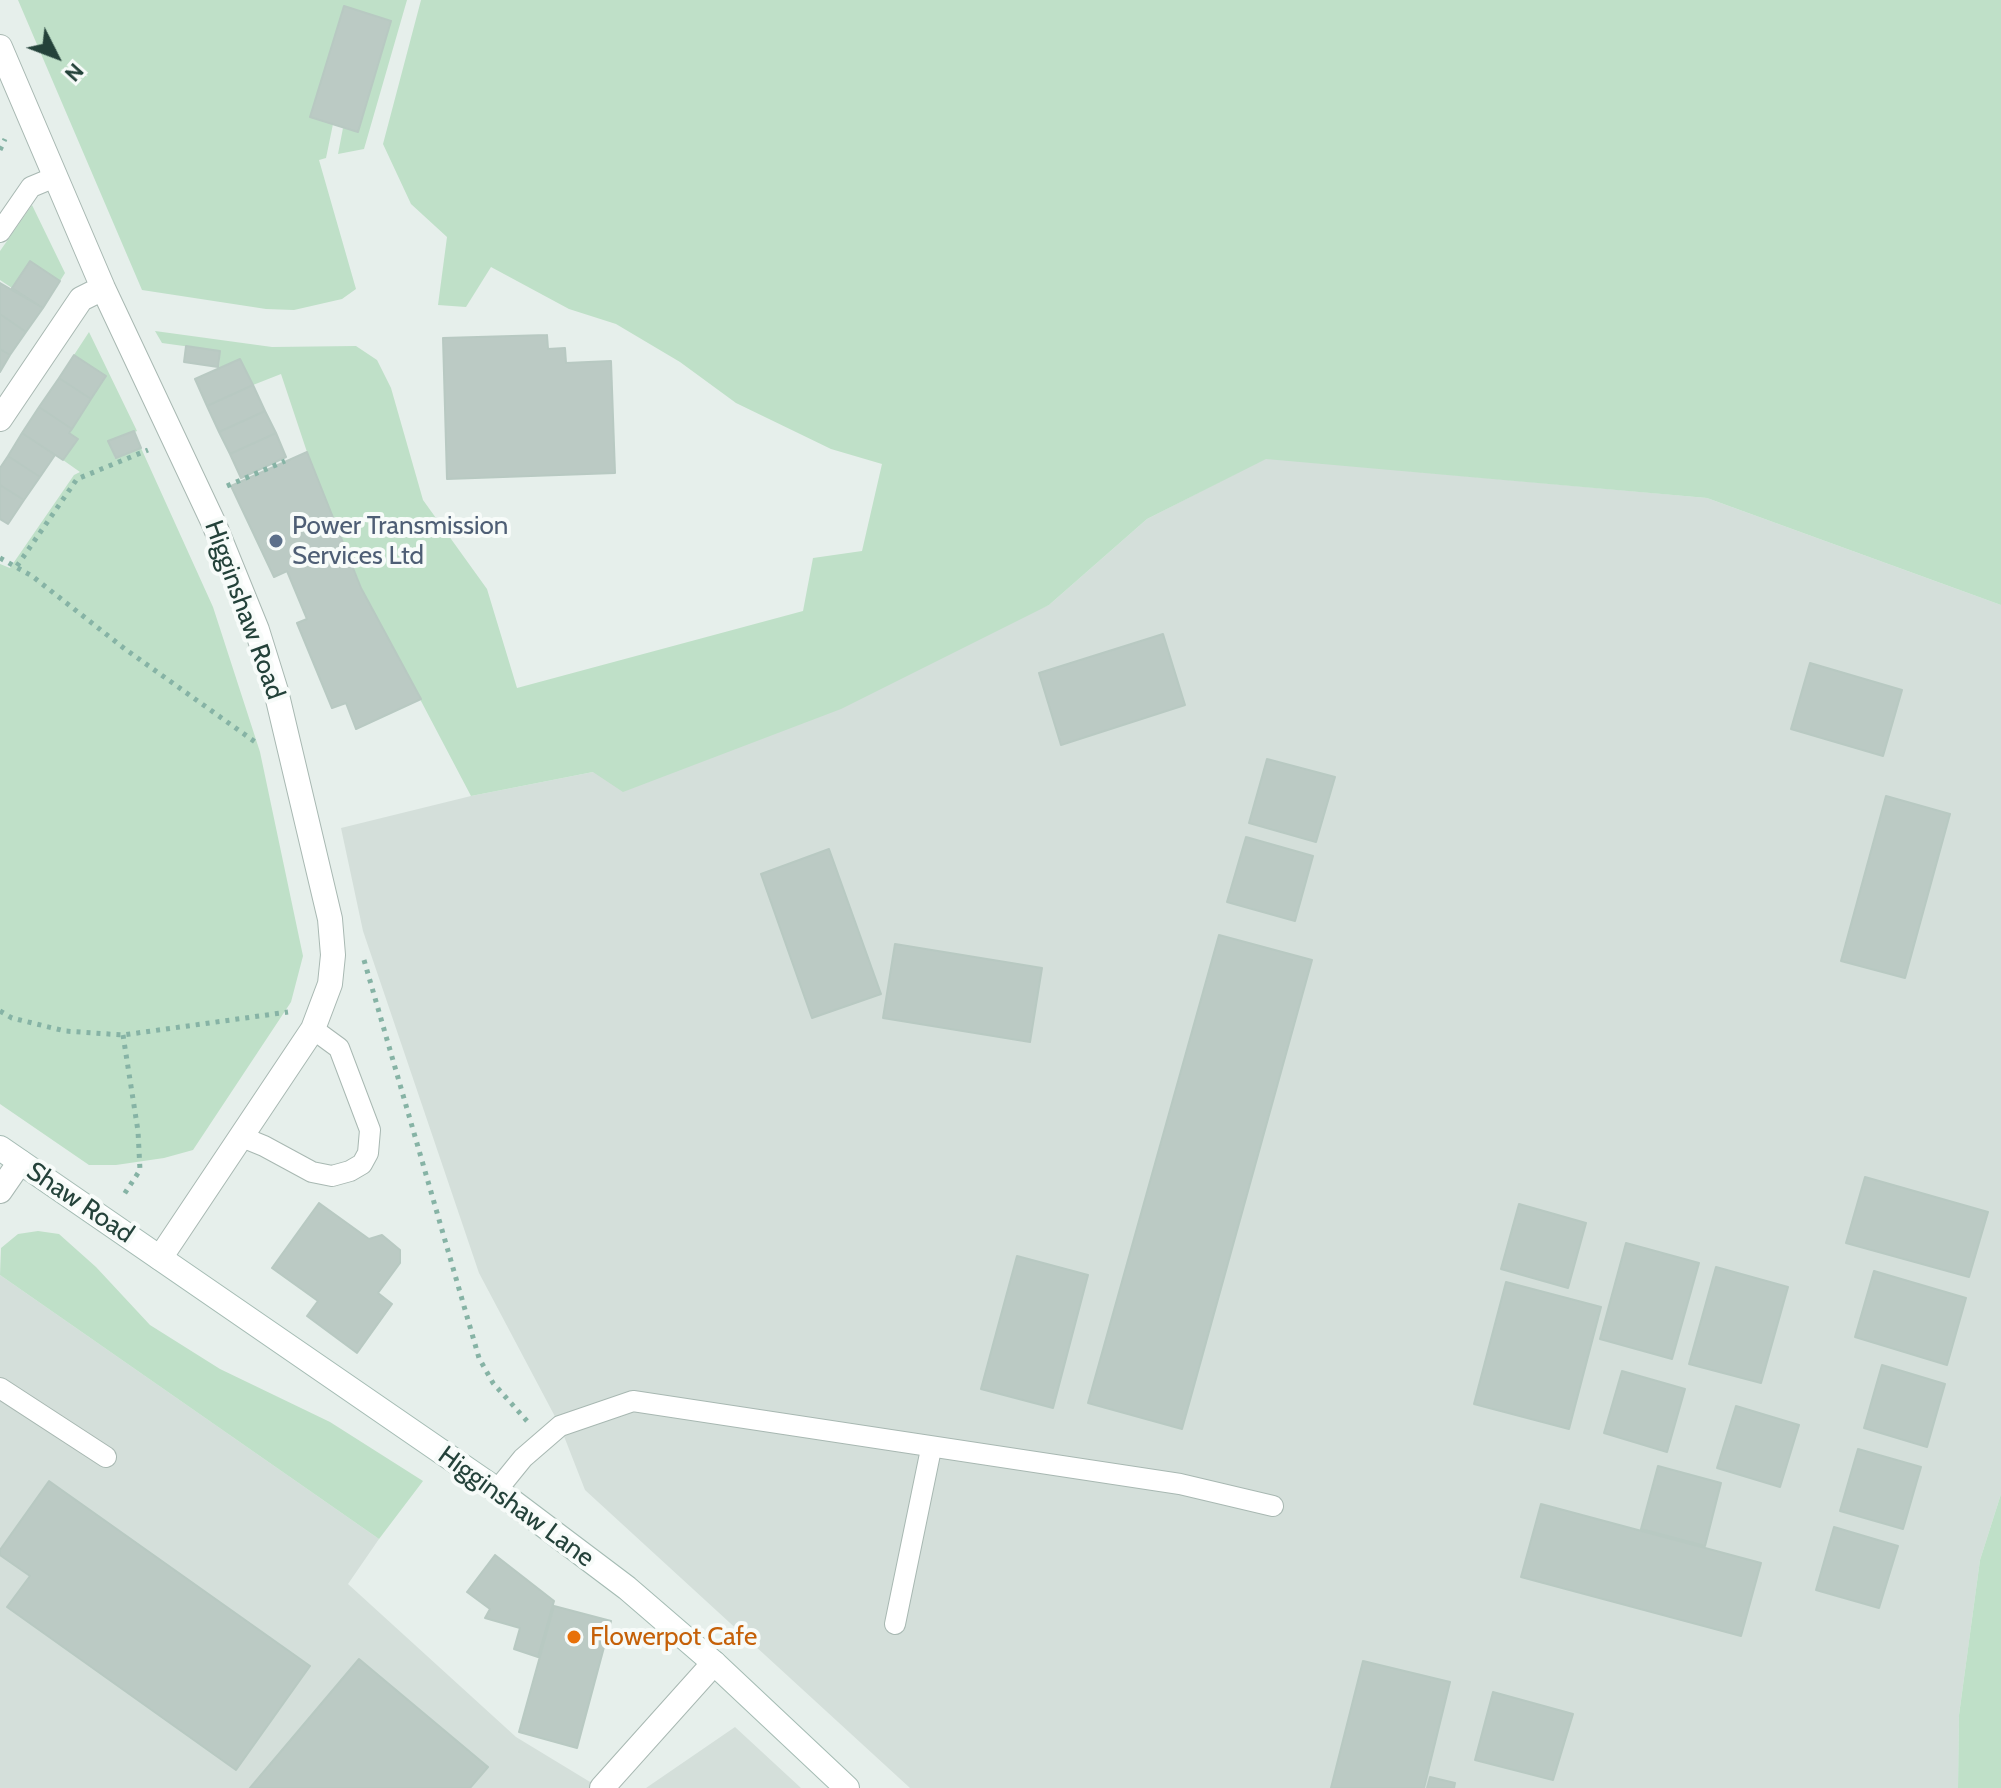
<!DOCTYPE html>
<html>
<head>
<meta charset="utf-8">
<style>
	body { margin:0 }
	#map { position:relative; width:2001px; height:1788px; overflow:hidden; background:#e6efeb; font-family:Cabin,sans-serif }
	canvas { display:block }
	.north { position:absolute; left:16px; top:16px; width:80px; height:80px; -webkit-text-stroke:6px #f7fbf9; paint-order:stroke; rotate:132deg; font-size:22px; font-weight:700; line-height:32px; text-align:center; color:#24423a }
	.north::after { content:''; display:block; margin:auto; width:28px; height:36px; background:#24423a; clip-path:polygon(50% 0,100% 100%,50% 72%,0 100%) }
</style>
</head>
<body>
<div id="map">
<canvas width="2001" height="1788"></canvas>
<div class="north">N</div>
</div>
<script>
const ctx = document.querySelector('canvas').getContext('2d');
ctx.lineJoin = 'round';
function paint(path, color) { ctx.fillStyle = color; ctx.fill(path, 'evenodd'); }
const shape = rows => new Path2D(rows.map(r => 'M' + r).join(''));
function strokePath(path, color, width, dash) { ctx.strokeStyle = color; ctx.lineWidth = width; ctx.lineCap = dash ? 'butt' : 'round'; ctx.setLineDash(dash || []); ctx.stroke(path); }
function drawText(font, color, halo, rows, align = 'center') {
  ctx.font = font + ' Cabin,sans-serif'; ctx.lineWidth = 8; ctx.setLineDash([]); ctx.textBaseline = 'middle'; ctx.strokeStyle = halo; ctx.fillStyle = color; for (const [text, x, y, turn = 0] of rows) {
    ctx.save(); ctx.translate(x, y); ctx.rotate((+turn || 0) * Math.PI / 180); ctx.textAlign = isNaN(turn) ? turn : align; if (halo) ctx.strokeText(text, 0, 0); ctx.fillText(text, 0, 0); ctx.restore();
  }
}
const built = shape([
	[1266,458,1707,498,2001,605,2001,1494,1980,1560,1959,1715,1958,1788,910,1788,585,1490,560,1426,479,1273,363,931,341,828,471,796,593,772,1049,605,1147,519],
	[0,1275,379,1539,348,1584,516,1737,600,1788,0,1788],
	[735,1727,801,1788,646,1788]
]);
const green = shape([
	[18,0,407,0,364,149,338,154,343,128,358,131,391,21,344,7,310,117,333,124,326,158,319,160,356,289,342,299,294,310,266,309,142,290],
	[421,0,2001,0,2001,605,1707,498,1266,459,1147,519,1049,605,841,709,623,792,593,772,471,796,361,587,307,452,281,374,253,385,240,359,219,368,220,351,162,343,155,331,272,347,356,346,377,360,391,388,423,500,487,589,517,688,803,611,813,558,862,551,882,464,831,449,736,403,680,362,616,324,569,309,491,267,466,307,438,305,447,237,411,204,383,144],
	[32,205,65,273,60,281,30,261,12,288,0,280,0,251],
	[89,332,137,431,109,441,115,458,141,448,213,607,260,752,303,956,291,1002,193,1150,164,1158,116,1165,89,1165,0,1104,0,564,10,568,74,475,80,472,63,460,78,439,69,433,106,376,74,355],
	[38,1231,59,1234,96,1267,150,1325,220,1369,330,1422,423,1481,379,1539,0,1275,1,1248,18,1234],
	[2001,1494,2001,1788,1958,1788,1959,1715,1980,1560]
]);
const building = shape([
	[344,6,391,21,358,132,310,117,344,6],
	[30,261,60,281,43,308,12,288,30,261],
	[0,283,43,308,26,332,0,314,0,283],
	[0,314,26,332,10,355,0,349,0,314],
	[547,335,548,349,565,348,566,363,611,361,615,473,447,479,443,338,547,335],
	[186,346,220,351,218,367,184,362,186,346],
	[0,349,10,355,0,372,0,349],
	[74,355,106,376,91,399,59,378,74,355],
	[240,359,253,385,207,406,195,379,240,359],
	[59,378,91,399,72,429,39,407,59,378],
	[253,385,265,411,219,432,207,406,253,385],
	[39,407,72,429,69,433,78,439,63,460,22,433,39,407],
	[265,411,276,433,230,454,219,432,265,411],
	[134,431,141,448,116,458,108,441,134,431],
	[22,433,55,455,40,477,8,456,22,433],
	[276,433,286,457,241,478,230,454,276,433],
	[307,452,361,588,421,699,356,729,346,703,332,708,297,623,307,619,287,571,274,577,231,486,307,452],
	[8,456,40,477,24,500,0,485,0,468,8,456],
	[0,485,24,500,8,524,0,519,0,485],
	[1163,634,1185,705,1061,745,1039,673,1163,634],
	[1810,663,1902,690,1883,756,1791,729,1810,663],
	[1267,759,1335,777,1316,842,1249,823,1267,759],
	[1886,796,1950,814,1905,978,1841,961,1886,796],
	[1246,837,1313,856,1295,921,1227,902,1246,837],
	[829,849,881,994,812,1018,761,874,829,849],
	[1219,935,1312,960,1182,1429,1088,1403,1219,935],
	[895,944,1042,968,1030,1042,883,1018,895,944],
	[1865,1177,1988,1212,1969,1277,1846,1243,1865,1177],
	[319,1203,369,1239,382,1235,400,1250,400,1263,378,1293,392,1304,357,1353,307,1316,318,1301,272,1268,319,1203],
	[1519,1204,1586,1223,1568,1288,1501,1269,1519,1204],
	[1626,1243,1699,1263,1672,1359,1600,1339,1626,1243],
	[1017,1256,1088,1275,1053,1408,981,1389,1017,1256],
	[1716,1267,1788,1287,1761,1383,1689,1364,1716,1267],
	[1874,1271,1966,1298,1947,1365,1855,1337,1874,1271],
	[1506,1282,1601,1307,1569,1429,1474,1404,1506,1282],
	[1882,1365,1945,1384,1927,1447,1864,1428,1882,1365],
	[1622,1371,1685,1389,1667,1452,1604,1433,1622,1371],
	[1736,1406,1799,1425,1780,1487,1717,1468,1736,1406],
	[1858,1449,1921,1467,1903,1529,1840,1511,1858,1449],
	[1658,1466,1721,1483,1705,1546,1641,1529,1658,1466],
	[49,1481,310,1666,236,1770,7,1607,30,1576,0,1555,0,1550,49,1481],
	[1541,1504,1761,1563,1741,1636,1521,1577,1541,1504],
	[1834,1527,1898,1546,1879,1608,1816,1590,1834,1527],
	[495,1555,554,1601,538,1657,514,1649,520,1628,485,1618,490,1609,467,1592,495,1555],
	[554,1606,611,1621,577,1748,519,1732,554,1606],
	[359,1659,488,1767,470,1788,250,1788,359,1659],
	[1363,1661,1450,1682,1424,1788,1331,1788,1363,1661],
	[1493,1692,1573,1714,1553,1780,1475,1760,1493,1692],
	[1430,1777,1455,1783,1454,1788,1427,1788,1430,1777]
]);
const path = shape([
	[0,150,5,139],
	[227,486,285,461],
	[0,558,32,576,125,649,258,744],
	[17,566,77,479,148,450],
	[364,960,479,1358,493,1383,527,1421],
	[0,1011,12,1018,65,1031,123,1035,288,1012],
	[123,1035,138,1131,140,1170,123,1196]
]);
const lane = shape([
	[0,232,31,187,55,177],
	[242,1137,264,1146,312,1172,332,1176,350,1171,362,1164,368,1153,370,1130,339,1048,313,1029],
	[0,1388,106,1457],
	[497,1490,523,1458,560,1426,633,1401,1180,1484,1273,1506],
	[895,1624,931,1449]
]);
const street = shape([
	[0,47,103,288,214,524,257,630,276,691,330,919,333,955,330,984,313,1029,160,1258],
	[0,419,81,299,103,288],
	[0,1191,20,1162],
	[602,1788,714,1663]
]);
const secondary = shape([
	[0,1148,497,1490,627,1588,714,1663,847,1788]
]);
const markers = [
	[276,541,8,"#5c6f8a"],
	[574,1637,8,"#e8710a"]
];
const serviceNames = [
	["Power Transmission",292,526],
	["Services Ltd",292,556]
];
const streetNames = [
	["Higginshaw Road",244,610,70],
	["Shaw Road",80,1203,34],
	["Higginshaw Lane",516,1507,36]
];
const foodNames = [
	["Flowerpot Cafe",590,1637]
];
paint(built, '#d4dfda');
paint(green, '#bfe0c8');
paint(building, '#bbcac4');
strokePath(building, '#b8c9c2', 2);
strokePath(lane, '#a8b8b2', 22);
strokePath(street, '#a8b8b2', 26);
strokePath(secondary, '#a4bbb3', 26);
strokePath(path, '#86b3a5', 5, [4, 6]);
strokePath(lane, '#fff', 20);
strokePath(street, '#fff', 24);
strokePath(secondary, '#fff', 24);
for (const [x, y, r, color] of markers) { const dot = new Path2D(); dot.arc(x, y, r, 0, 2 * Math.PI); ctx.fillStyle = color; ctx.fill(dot); strokePath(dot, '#f7fbf9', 3); }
drawText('26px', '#4e5e75', '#f7fbf9', serviceNames, 'left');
drawText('26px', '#24423a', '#f7fbf9', streetNames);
drawText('26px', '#c56008', '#f7fbf9', foodNames, 'left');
</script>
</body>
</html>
